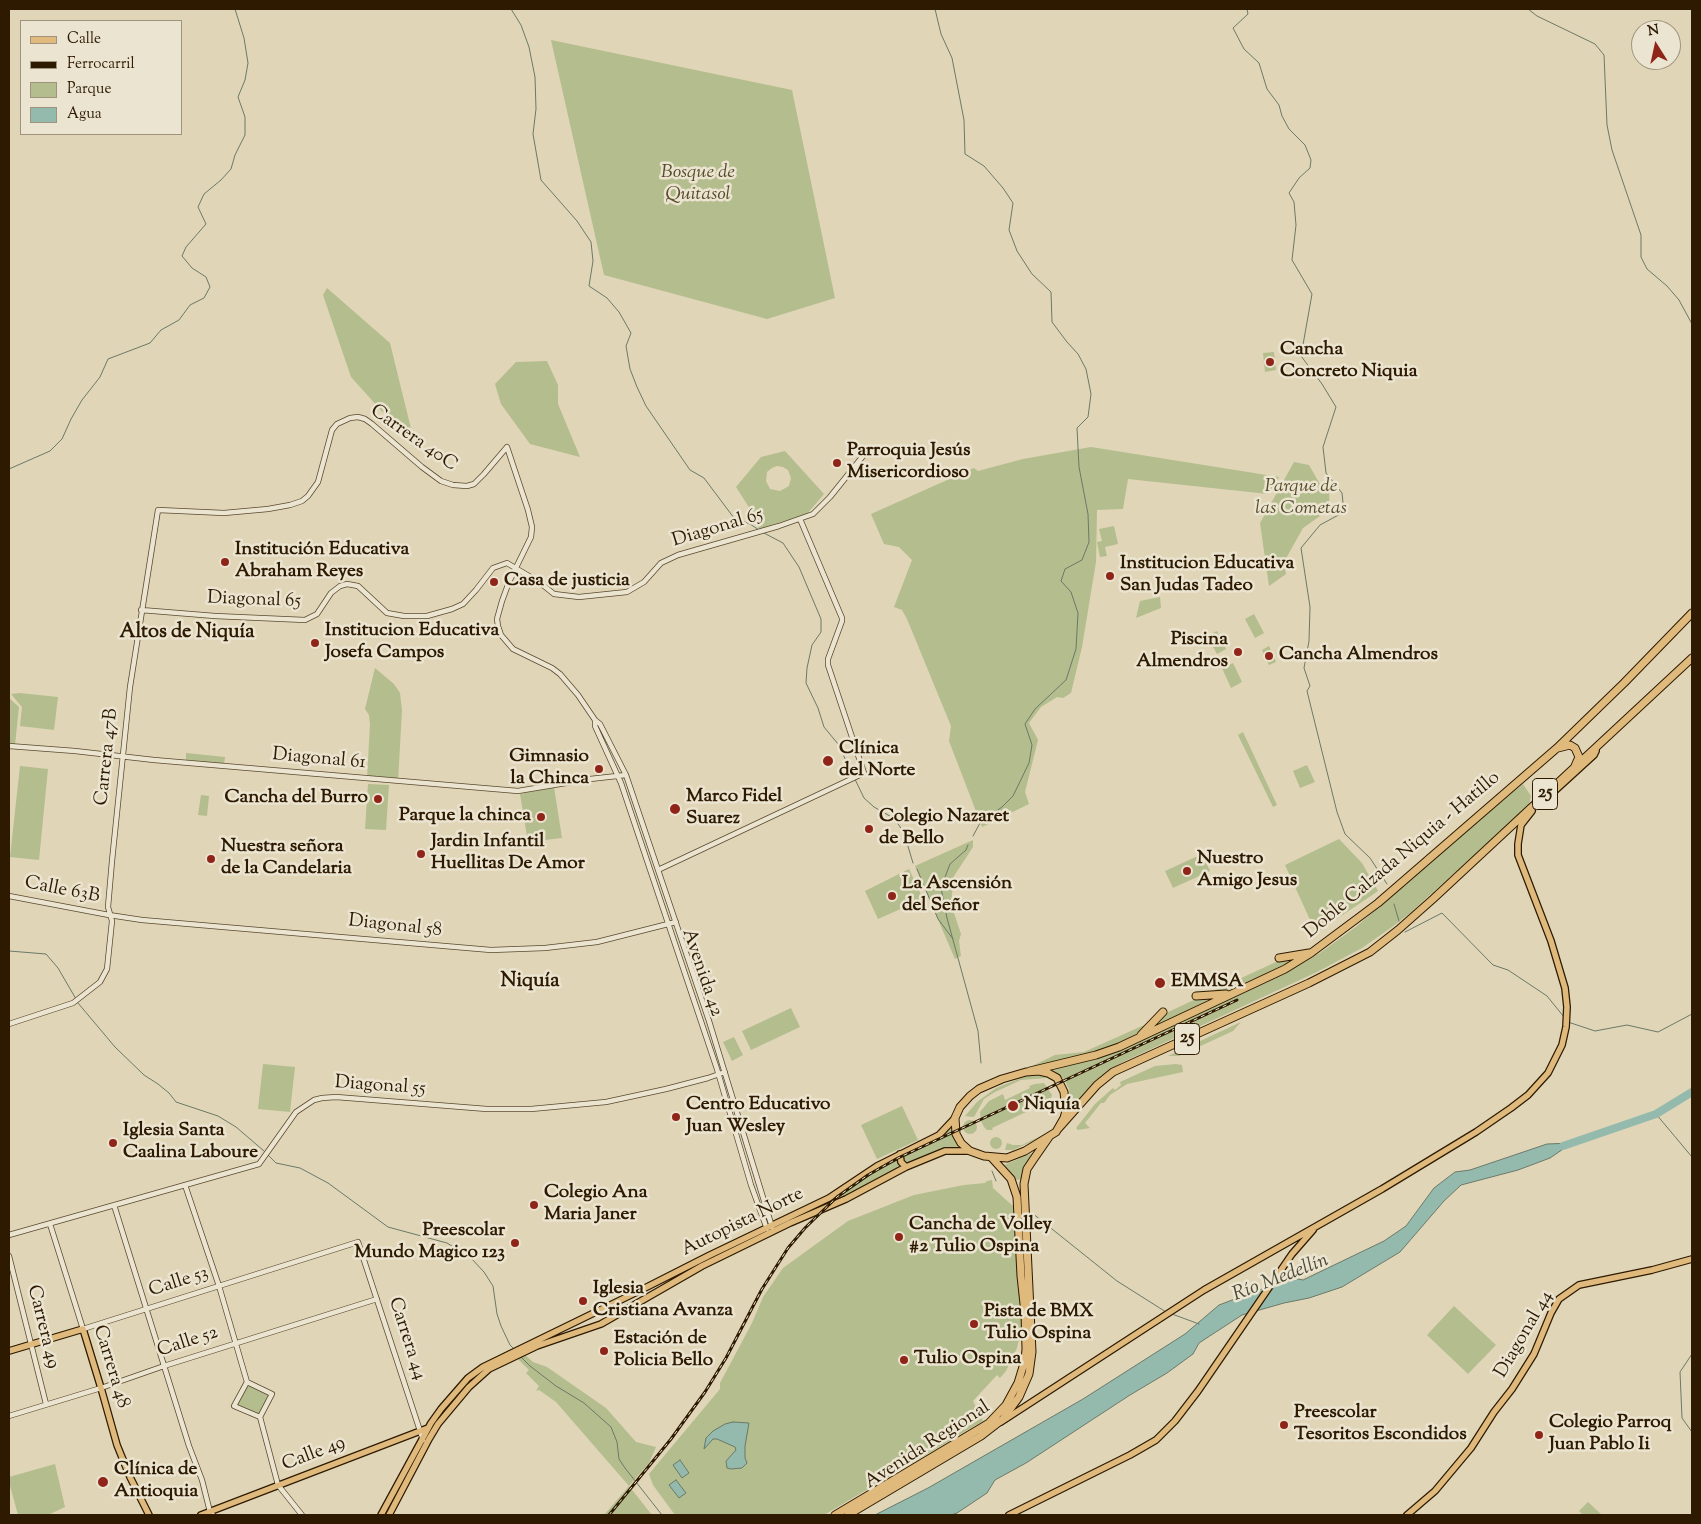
<!DOCTYPE html>
<html>
<head>
<meta charset="utf-8">
<style>
	body { margin:0 }
	#map { position:relative; width:1701px; height:1524px; overflow:hidden; background:#e0d5b7; font-family:"Sorts Mill Goudy",serif }
	canvas { display:block }
	.frame { position:absolute; inset:0; border:10px solid #2d1a00; pointer-events:none }
	.legend { position:absolute; left:20px; top:20px; width:162px; height:115px; box-sizing:border-box; background:#ebe4d0; border:1px solid #9f937d; margin:0; padding:6px 9px; list-style:none; font-size:15px; color:#2d1a00 }
	.legend li { display:flex; align-items:center; gap:10px; height:25px }
	.legend b { width:25px; border:1px solid #9f937d }
	.north { position:absolute; left:1631px; top:20px; width:50px; height:50px; box-sizing:border-box; background:#ebe4d0; border:1px solid #9f937d; border-radius:50%; rotate:350deg; font-size:14px; font-weight:700; line-height:20px; text-align:center; color:#2d1a00 }
	.north::after { content:''; display:block; margin:auto; width:18px; height:22px; background:#8f2418; clip-path:polygon(50% 0,100% 100%,50% 72%,0 100%) }
</style>
</head>
<body>
<div id="map">
<canvas width="1701" height="1524"></canvas>
<div class="frame"></div>
<ul class="legend">
<li><b style="height:6px;background:#e0ba7c"></b>Calle</li>
<li><b style="height:6px;background:#2d1a00"></b>Ferrocarril</li>
<li><b style="height:14px;background:#b4bd8d"></b>Parque</li>
<li><b style="height:14px;background:#94b9ad"></b>Agua</li>
</ul>
<div class="north">N</div>
</div>
<script>
const ctx = document.querySelector('canvas').getContext('2d');
ctx.lineJoin = 'round';
function paint(path, color) { ctx.fillStyle = color; ctx.fill(path, 'evenodd'); }
const shape = rows => new Path2D(rows.map(r => 'M' + r).join(''));
function strokePath(path, color, width, dash) { ctx.strokeStyle = color; ctx.lineWidth = width; ctx.lineCap = dash ? 'butt' : 'round'; ctx.setLineDash(dash || []); ctx.stroke(path); }
function drawText(font, color, halo, rows, align = 'center') {
  ctx.font = font + ' "Sorts Mill Goudy",serif'; ctx.lineWidth = 5; ctx.setLineDash([]); ctx.textBaseline = 'middle'; ctx.strokeStyle = halo; ctx.fillStyle = color; for (const [text, x, y, turn = 0] of rows) {
    ctx.save(); ctx.translate(x, y); ctx.rotate((+turn || 0) * Math.PI / 180); ctx.textAlign = isNaN(turn) ? turn : align; if (halo) ctx.strokeText(text, 0, 0); ctx.fillText(text, 0, 0); ctx.restore();
  }
}
const green = shape([
	[551,40,792,90,835,298,767,319,604,275],
	[327,288,390,343,416,449,351,377,323,295],
	[1274,352,1276,370,1265,372,1263,353],
	[547,361,558,385,558,404,580,457,530,444,501,404,495,384,516,362],
	[1091,447,1279,477,1268,494,1128,479,1123,509,1097,510,1096,562,1082,647,1071,693,1063,698,1057,697,1041,707,1029,723,1038,740,1025,792,1029,804,982,827,949,741,951,726,907,619,902,610,894,607,912,560,899,547,884,544,871,514,974,468,978,471,1023,459],
	[785,451,824,494,807,514,759,529,750,509,736,487,761,457],
	[777,466,783,467,788,470,791,478,789,486,780,491,770,489,766,481,767,472,772,468],
	[1294,462,1309,465,1321,486,1329,493,1330,509,1303,528,1284,562,1286,574,1269,586,1260,523],
	[1114,526,1118,544,1105,547,1107,556,1100,557,1097,542,1102,541,1099,529],
	[1160,597,1161,608,1136,618,1140,601],
	[1254,614,1264,633,1255,638,1245,619],
	[1217,631,1226,649,1217,654,1207,636],
	[1269,646,1276,662,1269,665,1262,650],
	[1233,663,1242,682,1231,688,1222,668],
	[375,668,394,684,400,693,402,710,398,782,367,779,370,724,369,715,365,709],
	[20,693,58,697,54,730,20,726,22,707,11,694],
	[9,698,19,707,15,745,9,745],
	[1243,732,1277,805,1273,807,1238,735],
	[186,753,225,757,224,765,186,761],
	[1307,765,1315,782,1300,788,1293,771],
	[20,766,48,769,39,860,10,857],
	[368,784,389,785,386,830,365,829],
	[1523,784,1531,796,1529,805,1410,913,1392,927,1362,948,1317,972,1125,1061,1109,1070,1095,1081,1082,1095,1070,1111,1069,1089,1064,1079,1052,1069,1109,1054,1147,1038,1286,973,1320,953,1357,926,1451,844],
	[554,787,562,838,528,842,520,794],
	[201,795,209,796,207,816,198,815],
	[1339,839,1362,863,1378,891,1316,933,1285,865],
	[973,840,973,847,954,876,951,904,961,934,959,941,961,956,955,959,915,866],
	[1202,854,1210,871,1173,888,1165,871],
	[909,869,923,899,878,919,865,891],
	[1299,957,1247,983,1223,991,1211,992,1276,962],
	[1215,997,1157,1025,1164,1014,1198,998],
	[791,1008,800,1027,751,1050,742,1031],
	[1153,1021,1144,1030,1108,1048,1028,1068,1055,1055,1084,1052],
	[1241,1022,1233,1031,1179,1056,1168,1056],
	[734,1037,743,1055,732,1061,723,1042],
	[263,1064,295,1067,290,1112,258,1109],
	[1176,1064,1182,1065,1183,1072,1127,1084,1110,1095,1104,1103,1101,1103,1085,1123,1090,1128,1078,1130,1076,1128,1095,1104,1113,1088,1115,1090,1121,1085,1120,1082,1155,1066],
	[1042,1075,1053,1080,1061,1091,1063,1112,1059,1126,1051,1133,1013,1150,1005,1150,1007,1143,1013,1145,1022,1145,1049,1132,1056,1126,1061,1113,1060,1094,1053,1081,1047,1078,1021,1080,995,1092,984,1099,974,1117,965,1116,977,1102,996,1088,1026,1076],
	[1044,1083,1052,1095,1049,1103,1044,1107,1043,1105,1024,1113,992,1128,993,1130,987,1130,984,1127,981,1121,980,1112,989,1101,1003,1094,1005,1100,1030,1088,1029,1086,1035,1084],
	[902,1106,918,1140,877,1159,861,1125],
	'963 1127a7 7 0 1 1 14 0a7 7 0 1 1-14 0Z',
	[953,1122,952,1131,958,1147,929,1154,897,1169,854,1193,780,1225,779,1223,815,1207,876,1168,919,1147],
	'990 1143a6 6 0 1 1 12 0a6 6 0 1 1-12 0Z',
	[1037,1151,1022,1179,1016,1180,1004,1165],
	[992,1180,993,1188,1014,1207,1022,1328,1017,1348,1006,1371,1000,1378,997,1375,973,1401,983,1421,824,1515,675,1515,653,1485,649,1474,720,1389,720,1383,752,1323,763,1297,783,1268,848,1221,914,1195,964,1185,985,1183,987,1181],
	[1454,1306,1496,1345,1468,1374,1427,1335],
	[525,1355,533,1362,547,1367,606,1408,636,1442,656,1447,649,1463,629,1486,652,1515,604,1515,629,1486,556,1402,539,1390,536,1391,539,1386,526,1373,529,1370,518,1359],
	[248,1384,270,1395,259,1415,237,1405],
	[55,1464,65,1507,48,1515,18,1515,9,1482,9,1477],
	[1588,1502,1602,1515,1583,1515,1579,1511]
]);
const water = shape([
	[1572,1143,1550,1158,1518,1170,1461,1185,1444,1201,1400,1252,1342,1287,1309,1298,1284,1303,1242,1315,1199,1343,1193,1354,1167,1373,1130,1395,1026,1463,995,1480,987,1493,957,1513,951,1515,875,1515,928,1488,1083,1399,1185,1334,1219,1305,1256,1291,1293,1278,1303,1280,1384,1241,1406,1226,1434,1188,1455,1172,1470,1170,1547,1144,1572,1143],
	[733,1422,749,1423,745,1446,745,1458,747,1463,742,1468,731,1469,727,1468,726,1461,736,1450,735,1447,717,1439,713,1439,704,1449,706,1438,713,1431,725,1424,733,1422],
	[680,1460,689,1473,682,1478,673,1465,680,1460],
	[676,1480,686,1493,679,1498,669,1485,676,1480]
]);
const stream = shape([
	[511,9,521,25,529,47,535,77,536,109,533,134,541,180,577,221,591,242,593,261,589,286,607,298,619,312,631,333,626,346,630,369,637,387,646,406,690,470,704,478,734,518,750,524,759,530],
	[935,9,941,34,952,58,964,120,965,154,984,166,1003,188,1013,203,1009,230,1017,251,1032,274,1051,292,1052,322,1067,342,1078,354,1086,369,1091,394,1088,417,1077,428,1079,467,1088,514,1089,542,1082,560,1065,569,1061,581,1071,592,1078,613,1076,649,1066,680,1035,709,1025,724,1032,745,1029,763,1013,796,1002,807,980,823,973,836],
	[1247,9,1248,14,1233,28,1244,49,1259,63,1267,89,1279,105,1282,116,1289,129,1305,145,1311,160,1310,168,1299,178,1289,193,1294,202,1296,225,1292,260,1312,294,1301,356,1322,384,1336,407,1323,447,1326,473,1342,493,1344,512,1320,525,1301,548,1310,607,1309,641,1304,668,1310,686,1307,691,1337,812,1345,834,1370,858,1387,884],
	[1528,9,1537,16,1595,44,1604,55,1607,125,1612,150,1641,235,1641,257,1647,269,1667,286,1679,300,1692,324],
	[9,469,50,451,62,439,71,419,82,400,100,377,108,359,150,343,161,330,179,320,190,305,204,298,210,287,206,277,192,268,182,256,186,247,206,224,198,207,204,194,221,180,231,169,235,155,245,135,245,117,238,97,245,80,248,63,244,38,235,9],
	[762,532,783,543,799,567,821,619,821,632,812,645,807,668,806,683,818,708,824,727,838,744,864,798,874,807,895,819,904,833,913,863],
	[968,845,966,850,950,864,941,888,947,918,978,1031,981,1063],
	[917,869,938,919,953,939],
	[1394,904,1399,921],
	[1405,932,1442,913,1493,965,1508,970,1547,996,1564,1017],
	[9,951,46,954,58,968,76,999],
	[78,1003,115,1047,144,1075,158,1084,169,1093,176,1102,218,1116,236,1127,264,1151],
	[1568,1022,1595,1031,1627,1025,1658,1032,1692,1014],
	[1656,1114,1692,1157],
	[267,1154,276,1163,300,1168,328,1183,388,1227,447,1243,470,1257,484,1272,493,1286,497,1314,501,1326,510,1345,514,1349],
	[992,1171,996,1181],
	[1032,1213,1117,1281,1166,1312],
	[1692,1312,1692,1314],
	[1172,1314,1199,1324],
	[1692,1354,1680,1372,1682,1418,1692,1432],
	[520,1356,530,1366,556,1386,584,1403,611,1427,617,1442,619,1459,625,1468,662,1515]
]);
const river = shape([
	[1563,1146,1656,1114,1692,1092]
]);
const minor = shape([
	[141,610,215,616,305,620,317,614,331,593,340,586,347,584,358,586,387,613,404,616,427,616,452,609,463,604,476,590,493,568,507,563,539,582,554,594,579,597,627,592,644,582,661,563,678,555,779,526,813,514,830,497,863,456],
	[595,720,595,726,621,783,717,1069,751,1185,767,1229],
	[9,746,75,751,154,760,518,791,590,779,626,775],
	[658,870,864,773,828,665,828,659,842,621,842,618,800,519],
	[9,896,109,915,142,920,491,950,545,948,597,942,676,922],
	[9,1024,73,1003,100,982,107,969,112,921,108,907,112,861,130,687,158,510,224,513,268,509,290,505,302,501,308,496,318,482,332,430,337,424,350,418,358,417,365,419,372,424,422,467,441,481,453,485,467,486,474,484,484,474,507,447,528,510,532,527,531,537,509,582,502,601,497,619,498,626,501,635,513,649,552,668,560,674,578,695,595,720,600,724,626,775,709,1021,772,1227],
	[185,1185,219,1286,247,1382],
	[114,1205,189,1446,202,1480,210,1512,213,1515],
	[50,1224,83,1329,358,1242,423,1440],
	[9,1235,259,1164,296,1112,314,1100,322,1098,336,1097,487,1109,531,1109,606,1102,666,1089,708,1078,725,1072],
	[9,1256,46,1404],
	[247,1382,272,1394,260,1417,234,1406,247,1382],
	[9,1416,101,1388,164,1366,377,1299],
	[260,1417,278,1485,302,1515]
]);
const major = shape([
	[1548,797,1594,755,1596,751,1596,748],
	[900,1154,901,1162,906,1167],
	[9,1351,83,1329,101,1388,117,1445,130,1477,149,1515],
	[1001,1422,1204,1290,1382,1189,1476,1132,1511,1108,1528,1095,1548,1073,1562,1045,1566,1027,1567,1007,1565,988,1551,941,1518,855,1518,844,1521,825,1532,811],
	[201,1515,428,1428],
	[381,1515,431,1423,441,1409,468,1378,483,1367,639,1291,710,1255,829,1198,877,1166,939,1135,955,1118],
	[389,1515,429,1439,438,1424,469,1387,489,1369,537,1346,601,1324,702,1266,790,1223,846,1199,906,1167,945,1151,970,1151],
	[1009,1515,1130,1455,1156,1440,1175,1421,1198,1391,1292,1254,1313,1230],
	[1407,1515,1435,1491,1471,1448,1494,1412,1512,1389,1534,1354,1551,1313,1559,1299,1579,1285,1652,1270,1692,1259]
]);
const highway = shape([
	[1558,748,1570,745,1575,748,1579,757,1575,766],
	[1279,958,1309,953],
	[1196,996,1226,994],
	[1141,1035,1163,1012],
	[1030,1071,1096,1055,1119,1047,1285,969,1311,953,1378,903,1557,748,1624,683,1692,613],
	[1039,1071,1048,1073,1057,1078,1064,1092,1066,1111,1064,1118,1056,1132,1025,1151,1007,1158,984,1156,970,1151,961,1143,956,1134,955,1118,960,1107,970,1096,979,1089,1002,1079,1026,1072,1039,1071],
	[1058,1129,1097,1085,1113,1072,1309,983,1370,952,1398,930,1433,899,1692,658],
	[835,1515,989,1423,1006,1405,1018,1383,1025,1360,1026,1349,1025,1313,1021,1276,1017,1197,1011,1179,991,1157],
	[848,1515,981,1436,1003,1419,1019,1397,1029,1374,1032,1352,1024,1184,1027,1169,1033,1160,1049,1137]
]);
const rail = shape([
	[609,1515,671,1439,705,1392,726,1358,762,1289,788,1248,805,1228,837,1197,868,1175,898,1158,1237,1000]
]);
const markers = [
	[1270,362,5,"#8f2418"],
	[837,463,5,"#8f2418"],
	[225,562,5,"#8f2418"],
	[1110,576,5,"#8f2418"],
	[494,582,5,"#8f2418"],
	[315,643,5,"#8f2418"],
	[1238,652,5,"#8f2418"],
	[1269,656,5,"#8f2418"],
	[828,761,6,"#8f2418"],
	[599,769,5,"#8f2418"],
	[378,799,5,"#8f2418"],
	[675,809,6,"#8f2418"],
	[541,817,5,"#8f2418"],
	[869,829,5,"#8f2418"],
	[421,854,5,"#8f2418"],
	[211,859,5,"#8f2418"],
	[1187,871,5,"#8f2418"],
	[892,896,5,"#8f2418"],
	[1160,983,6,"#8f2418"],
	[1013,1106,6,"#8f2418"],
	[676,1117,5,"#8f2418"],
	[113,1143,5,"#8f2418"],
	[534,1205,5,"#8f2418"],
	[899,1237,5,"#8f2418"],
	[515,1243,5,"#8f2418"],
	[583,1301,5,"#8f2418"],
	[974,1324,5,"#8f2418"],
	[604,1351,5,"#8f2418"],
	[904,1360,5,"#8f2418"],
	[1284,1425,5,"#8f2418"],
	[1539,1435,5,"#8f2418"],
	[103,1482,6,"#8f2418"]
];
const shields = [
	[1545,794,25],
	[1187,1039,25]
];
const shieldNames = [
	["25",1545,794],
	["25",1187,1039]
];
const parkNames = [
	["Bosque de",698,174],
	["Quitasol",698,196],
	["Parque de",1301,488],
	["las Cometas",1301,510]
];
const poiNames = [
	["Cancha",1280,351],
	["Concreto Niquia",1280,373],
	["Parroquia Jesús",847,452],
	["Misericordioso",847,474],
	["Institución Educativa",235,551],
	["Abraham Reyes",235,573],
	["Institucion Educativa",1120,565],
	["San Judas Tadeo",1120,587],
	["Casa de justicia",504,582],
	["Institucion Educativa",325,632],
	["Josefa Campos",325,654],
	["Piscina",1228,641,"right"],
	["Almendros",1228,663,"right"],
	["Cancha Almendros",1279,656],
	["Clínica",839,750],
	["del Norte",839,772],
	["Gimnasio",589,758,"right"],
	["la Chinca",589,780,"right"],
	["Marco Fidel",686,798],
	["Suarez",686,820],
	["Cancha del Burro",368,799,"right"],
	["Parque la chinca",531,817,"right"],
	["Colegio Nazaret",879,818],
	["de Bello",879,840],
	["Jardin Infantil",431,843],
	["Huellitas De Amor",431,865],
	["Nuestra señora",221,848],
	["de la Candelaria",221,870],
	["Nuestro",1197,860],
	["Amigo Jesus",1197,882],
	["La Ascensión",902,885],
	["del Señor",902,907],
	["EMMSA",1171,983],
	["Centro Educativo",686,1106],
	["Juan Wesley",686,1128],
	["Niquía",1024,1106],
	["Iglesia Santa",123,1132],
	["Caalina Laboure",123,1154],
	["Colegio Ana",544,1194],
	["Maria Janer",544,1216],
	["Cancha de Volley",909,1226],
	["#2 Tulio Ospina",909,1248],
	["Preescolar",505,1232,"right"],
	["Mundo Magico 123",505,1254,"right"],
	["Iglesia",593,1290],
	["Cristiana Avanza",593,1312],
	["Pista de BMX",984,1313],
	["Tulio Ospina",984,1335],
	["Estación de",614,1340],
	["Policia Bello",614,1362],
	["Tulio Ospina",914,1360],
	["Preescolar",1294,1414],
	["Tesoritos Escondidos",1294,1436],
	["Colegio Parroq",1549,1424],
	["Juan Pablo Ii",1549,1446],
	["Clínica de",114,1471],
	["Antioquia",114,1493]
];
const streetNames = [
	["Carrera 40C",413,439,35],
	["Diagonal 65",718,529,-17],
	["Diagonal 65",254,601,2],
	["Carrera 47B",108,757,-84],
	["Diagonal 61",319,760,5],
	["Doble Calzada Niquia - Hatillo",1403,856,-40],
	["Calle 63B",62,891,11],
	["Diagonal 58",395,927,6],
	["Avenida 42",701,973,71],
	["Diagonal 55",380,1087,4],
	["Autopista Norte",743,1223,-26],
	["Calle 53",179,1283,-18],
	["Carrera 49",42,1327,76],
	["Diagonal 44",1525,1335,-60],
	["Carrera 44",406,1339,72],
	["Calle 52",188,1343,-18],
	["Carrera 48",110,1367,73],
	["Avenida Regional",928,1446,-33],
	["Calle 49",314,1455,-21]
];
const neighbourhoodNames = [
	["Altos de Niquía",187,634],
	["Niquía",530,983]
];
const waterNames = [
	["Río Medellín",1281,1279,-21]
];
paint(green, '#b4bd8d');
paint(water, '#94b9ad');
strokePath(water, '#6b7968', 1);
strokePath(stream, '#6b7968', 1);
strokePath(river, '#94b9ad', 8);
strokePath(minor, '#5a492e', 6);
strokePath(major, '#2d1a00', 8);
strokePath(highway, '#2d1a00', 9);
strokePath(minor, '#ebe4d0', 4.5);
strokePath(major, '#e0ba7c', 5.5);
strokePath(highway, '#e0ba7c', 7);
strokePath(rail, '#2d1a00', 3);
strokePath(rail, '#ebe4d0', 1, [4]);
for (const [x, y, r, color] of markers) { const dot = new Path2D(); dot.arc(x, y, r, 0, 2 * Math.PI); ctx.fillStyle = color; ctx.fill(dot); strokePath(dot, '#ebe4d0', 2); }
for (const [x, y, w] of shields) { const box = new Path2D(); box.roundRect(x - w / 2, y - 15.5, w, 31, 4); ctx.fillStyle = '#ebe4d0'; ctx.fill(box); strokePath(box, '#2d1a00', 1); }
drawText('bold 18px', '#2d1a00', null, shieldNames);
drawText('italic 19px', '#564b2a', '#ebe4d0', parkNames);
drawText('bold 19px', '#2d1a00', '#ebe4d0', poiNames, 'left');
drawText('19px', '#2d1a00', '#ebe4d0', streetNames);
drawText('bold 20px', '#2d1a00', '#ebe4d0', neighbourhoodNames);
drawText('italic 20px', '#4c4a34', '#ebe4d0', waterNames);
</script>
</body>
</html>
